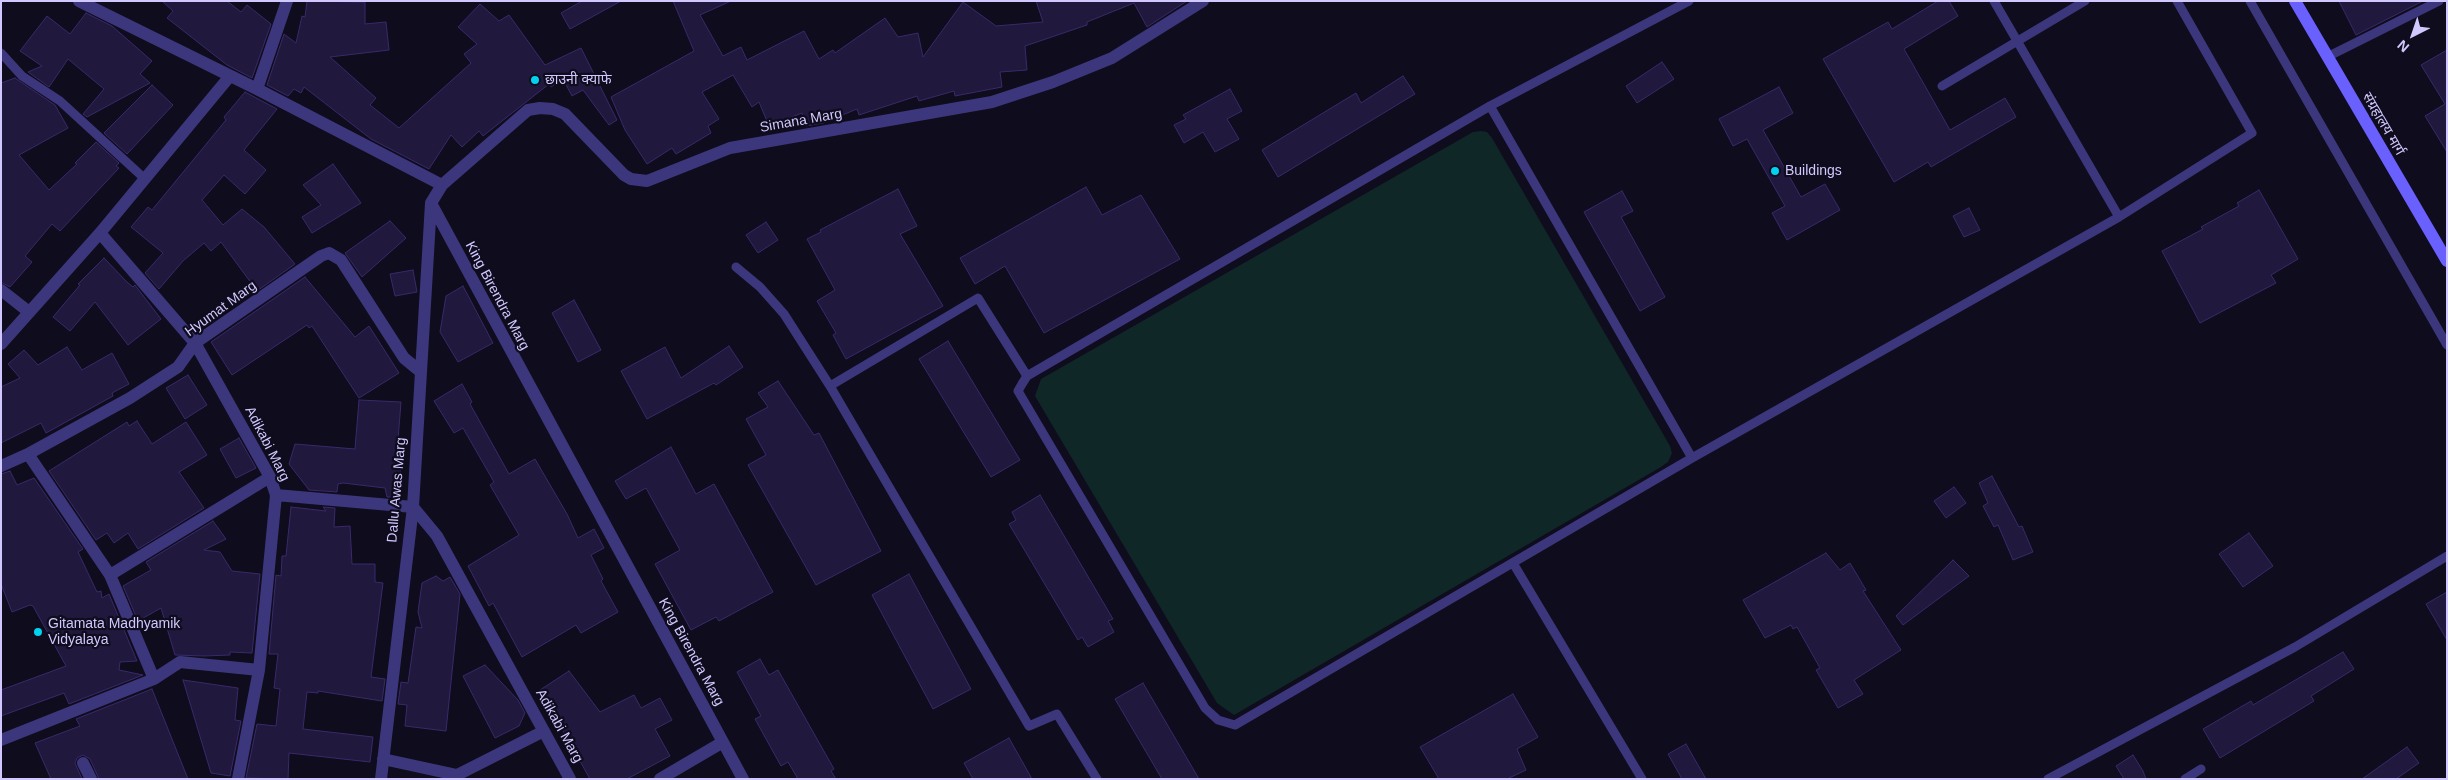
<!DOCTYPE html>
<html>
<head>
<meta charset="utf-8">
<style>
	body { margin:0 }
	#map { position:relative; width:2448px; height:780px; overflow:hidden; background:#0f0c1d; font-family:Helvetica,sans-serif }
	canvas { display:block }
	.frame { position:absolute; inset:0; border:2px solid #d0c8fe; pointer-events:none }
	.north { position:absolute; left:2388px; top:10px; width:50px; height:50px; -webkit-text-stroke:4px #0f0c1d; paint-order:stroke; rotate:221deg; font-size:14px; font-weight:700; line-height:20px; text-align:center; color:#d0c8fe }
	.north::after { content:''; display:block; margin:auto; width:18px; height:22px; background:#d0c8fe; clip-path:polygon(50% 0,100% 100%,50% 72%,0 100%) }
</style>
</head>
<body>
<div id="map">
<canvas width="2448" height="780"></canvas>
<div class="frame"></div>
<div class="north">N</div>
</div>
<script>
const ctx = document.querySelector('canvas').getContext('2d');
ctx.lineJoin = 'round';
function paint(path, color) { ctx.fillStyle = color; ctx.fill(path, 'evenodd'); }
const shape = rows => new Path2D(rows.map(r => 'M' + r).join(''));
function strokePath(path, color, width, dash) { ctx.strokeStyle = color; ctx.lineWidth = width; ctx.lineCap = dash ? 'butt' : 'round'; ctx.setLineDash(dash || []); ctx.stroke(path); }
function drawText(font, color, halo, rows, align = 'center') {
  ctx.font = font + ' Helvetica,"Noto Sans Devanagari",sans-serif'; ctx.lineWidth = 4.5; ctx.setLineDash([]); ctx.textBaseline = 'middle'; ctx.strokeStyle = halo; ctx.fillStyle = color; for (const [text, x, y, turn = 0] of rows) {
    ctx.save(); ctx.translate(x, y); ctx.rotate((+turn || 0) * Math.PI / 180); ctx.textAlign = isNaN(turn) ? turn : align; if (halo) ctx.strokeText(text, 0, 0); ctx.fillText(text, 0, 0); ctx.restore();
  }
}
const green = shape([
	[1481,131,1487,132,1492,138,1670,446,1672,453,1668,462,1661,467,1234,715,1217,703,1035,396,1041,379,1473,132]
]);
const building = shape([
	[162,1,227,1,241,12,247,5,271,24,252,78,227,65,167,18,173,11,162,1],
	[307,1,365,2,365,24,386,22,389,50,330,57,376,98,370,105,399,128,471,63,464,54,477,44,458,27,480,4,499,21,509,15,545,65,581,48,617,120,609,125,583,90,572,96,563,79,551,87,549,84,483,136,479,131,462,147,451,135,429,169,371,139,304,87,301,93,294,89,288,96,267,85,284,34,296,43,302,16,305,17,307,1],
	[582,1,621,1,570,29,561,13,582,1],
	[673,1,731,1,700,15,723,56,741,47,747,60,804,31,819,59,833,50,835,53,885,18,898,37,918,33,923,57,963,2,996,26,1043,22,1036,1,1187,1,1147,27,1134,3,1087,22,1087,25,1025,46,1027,70,1000,72,1002,87,955,96,954,91,919,101,917,96,859,115,857,109,823,123,806,126,802,113,769,126,759,102,752,107,733,75,702,92,719,119,708,126,711,133,676,154,672,148,647,164,625,130,611,97,694,51,673,1],
	[1938,1,1949,1,1958,16,1904,49,1950,130,2005,98,2016,117,1931,167,1928,162,1894,182,1823,59,1888,22,1892,29,1938,1],
	[2339,1,2423,1,2356,35,2339,1],
	[86,13,112,26,152,61,140,74,150,83,87,117,83,114,104,89,68,59,49,87,28,72,42,66,20,51,47,16,70,34,86,13],
	[2447,50,2447,152,2425,116,2445,104,2421,65,2447,50],
	[1662,62,1674,79,1637,103,1626,86,1662,62],
	[1403,76,1415,94,1278,177,1262,150,1356,93,1361,103,1403,76],
	[15,78,55,105,68,128,19,155,49,190,77,164,75,163,96,142,119,163,116,166,119,168,60,231,52,224,25,256,32,262,10,287,1,282,1,83,15,78],
	[152,85,173,105,127,154,104,133,152,85],
	[1779,87,1793,113,1763,130,1801,197,1825,184,1840,210,1787,240,1772,213,1785,206,1747,139,1733,146,1719,119,1779,87],
	[1230,89,1242,111,1227,119,1239,139,1215,152,1203,132,1184,143,1174,125,1186,119,1183,115,1230,89],
	[245,92,277,109,244,150,266,170,245,194,224,175,202,200,223,225,242,209,264,227,295,264,257,291,221,242,211,251,204,243,183,261,159,289,145,273,163,253,131,227,148,207,152,210,226,120,224,117,245,92],
	[333,164,361,203,312,233,302,217,321,205,303,185,333,164],
	[1086,187,1102,215,1141,195,1180,259,1044,333,1005,266,975,284,960,258,1086,187],
	[898,189,917,226,900,234,943,306,846,359,833,335,836,333,817,301,835,290,807,239,821,232,820,230,898,189],
	[2259,190,2298,259,2271,275,2276,283,2200,323,2162,251,2203,229,2201,227,2239,206,2237,203,2259,190],
	[1622,191,1633,211,1621,217,1665,297,1640,311,1584,212,1622,191],
	[1969,208,1980,230,1964,237,1953,216,1969,208],
	[390,221,406,238,362,277,345,253,390,221],
	[766,222,778,240,758,253,746,235,766,222],
	[104,258,127,282,133,287,135,285,161,319,128,345,95,302,70,331,53,317,80,285,78,284,104,258],
	[413,270,417,292,395,296,390,274,413,270],
	[305,277,355,337,369,326,399,373,359,398,312,326,309,328,307,325,232,375,211,342,305,277],
	[463,286,493,343,458,362,440,332,446,296,463,286],
	[574,300,601,350,578,362,552,313,574,300],
	[948,341,1020,460,991,477,919,359,948,341],
	[729,346,743,367,716,385,714,383,647,419,621,371,665,347,681,378,729,346],
	[67,347,82,370,112,353,129,384,112,393,113,396,46,433,41,423,1,443,1,387,20,378,8,364,24,350,38,365,67,347],
	[188,375,207,405,185,419,166,388,188,375],
	[778,381,814,435,819,433,881,551,816,585,748,465,766,455,746,419,768,407,758,393,778,381],
	[462,384,472,402,470,404,509,474,535,459,567,514,578,538,594,529,604,548,591,555,603,579,601,581,618,612,581,633,576,625,522,657,493,603,489,606,468,566,519,535,490,485,494,482,463,428,454,433,434,401,462,384],
	[359,400,401,402,396,465,401,466,397,497,387,497,385,488,343,483,338,484,337,492,309,490,289,464,295,444,355,449,359,400],
	[137,421,152,444,186,422,207,455,179,472,204,508,138,549,128,533,114,543,107,533,96,540,49,471,127,422,129,426,137,421],
	[239,438,256,468,236,478,220,449,239,438],
	[671,447,696,494,714,484,773,592,719,621,716,617,691,630,655,564,680,550,646,488,626,499,615,481,671,447],
	[10,471,17,485,34,478,83,549,78,552,97,592,101,591,102,598,109,594,137,661,120,662,119,670,143,675,69,704,64,693,1,716,1,690,66,666,33,606,30,605,12,612,1,584,1,474,10,471],
	[1992,476,2019,527,2022,526,2033,552,2013,560,1998,525,1994,527,1983,506,1988,503,1979,483,1992,476],
	[1954,487,1966,503,1946,518,1934,501,1954,487],
	[1040,495,1113,619,1108,621,1114,632,1088,647,1082,637,1078,640,1009,524,1016,520,1012,512,1040,495],
	[291,507,326,511,323,507,335,508,334,527,350,526,352,564,375,564,375,582,383,583,371,677,385,679,382,701,318,691,318,693,307,692,303,729,373,737,370,762,289,753,288,779,246,778,257,724,276,726,280,689,274,688,278,654,269,654,276,575,281,576,282,556,286,556,291,507],
	[213,521,226,539,204,550,220,552,232,571,260,574,252,653,230,652,230,655,204,656,175,655,161,608,138,621,123,586,151,570,146,562,213,521],
	[2249,533,2273,566,2243,587,2219,554,2249,533],
	[1826,553,1840,570,1850,563,1866,590,1863,591,1901,650,1854,680,1863,694,1838,708,1816,670,1820,668,1797,627,1793,629,1791,625,1765,638,1743,600,1826,553],
	[1953,560,1969,576,1903,625,1896,616,1953,560],
	[909,574,971,689,933,709,872,595,909,574],
	[436,576,443,581,450,577,460,594,446,731,405,726,407,705,398,704,401,682,408,683,416,627,422,628,418,612,422,583,436,576],
	[2447,592,2447,640,2426,604,2447,592],
	[2343,652,2354,669,2311,696,2314,701,2220,758,2203,729,2251,701,2253,705,2343,652],
	[760,659,769,675,778,670,834,769,831,771,836,779,798,779,788,762,781,766,755,719,761,716,737,672,760,659],
	[485,665,518,700,525,713,519,726,495,738,463,676,485,665],
	[569,671,600,712,634,695,641,708,660,698,672,720,655,729,670,756,627,779,590,779,553,713,551,715,537,692,569,671],
	[183,680,238,688,235,720,241,721,230,776,211,773,183,680],
	[1143,683,1199,779,1162,779,1115,699,1143,683],
	[152,689,188,779,99,779,90,759,83,755,77,758,75,763,82,779,51,779,35,743,80,726,76,719,152,689],
	[1513,694,1538,737,1517,749,1526,770,1507,779,1439,779,1420,747,1513,694],
	[1009,738,1032,779,973,779,964,763,1009,738],
	[1686,744,1706,779,1682,779,1668,754,1686,744],
	[2407,747,2419,763,2396,779,2362,779,2407,747],
	[2133,755,2143,771,2146,779,2124,779,2116,766,2133,755]
]);
const lane = shape([
	[1689,1,1490,106,1027,376,1022,384,1018,391,1205,708,1218,720,1235,725,1692,458,2119,217,2252,133,2177,1],
	[1994,1,2119,217],
	[2250,1,2447,345],
	[1,53,22,76,60,101,145,179],
	[2327,57,2439,1],
	[1942,86,2085,1],
	[1490,106,1692,458],
	[736,267,760,287,784,314,830,386,978,298,1027,376],
	[830,386,1029,726,1057,714,1097,779],
	[1513,563,1642,779],
	[2048,779,2295,647,2447,556],
	[2185,779,2201,769]
]);
const street = shape([
	[79,1,257,89,442,185,431,203,413,507,381,779],
	[230,76,100,233,195,343,270,477,276,495,259,670,238,779],
	[257,89,287,1],
	[442,185,528,110,540,108,553,109,565,114,624,175,631,179,647,181,730,148,992,102,1053,82,1112,58,1203,1],
	[431,203,743,779],
	[1,290,29,312],
	[1,344,100,233],
	[28,454,110,575,154,679],
	[1,466,28,454,130,398,178,367,195,343,321,256,329,253,341,260,404,358,421,372],
	[276,495,413,507,437,536,570,779],
	[110,575,270,477],
	[1,740,154,679,180,662,259,670],
	[383,759,457,775,544,731],
	[83,763,91,779],
	[660,779,723,742]
]);
const secondary = shape([
	[2295,1,2447,261]
]);
const markers = [
	[535,80,5,"#02d1f0"],
	[1775,171,5,"#02d1f0"],
	[38,632,5,"#02d1f0"]
];
const poiNames = [
	["छाउनी क्याफे",545,80],
	["Buildings",1785,171],
	["Gitamata Madhyamik",48,624],
	["Vidyalaya",48,640]
];
const streetNames = [
	["Simana Marg",801,121,-10],
	["संग्रहालय मार्ग",2383,124,60],
	["King Birendra Marg",497,296,62],
	["Hyumat Marg",221,309,-36],
	["Adikabi Marg",267,444,63],
	["Dallu Awas Marg",397,490,-85],
	["King Birendra Marg",691,652,61],
	["Adikabi Marg",559,726,61]
];
paint(green, '#0f2727');
paint(building, '#21183e');
strokePath(building, '#392a6a', 1);
strokePath(lane, '#3c377c', 9);
strokePath(street, '#3c377c', 12);
strokePath(secondary, '#6a60fd', 12);
for (const [x, y, r, color] of markers) { const dot = new Path2D(); dot.arc(x, y, r, 0, 2 * Math.PI); ctx.fillStyle = color; ctx.fill(dot); strokePath(dot, '#0f0c1d', 2); }
drawText('14px', '#d0c8fe', '#0f0c1d', poiNames, 'left');
drawText('14px', '#d0c8fe', '#0f0c1d', streetNames);
</script>
</body>
</html>
